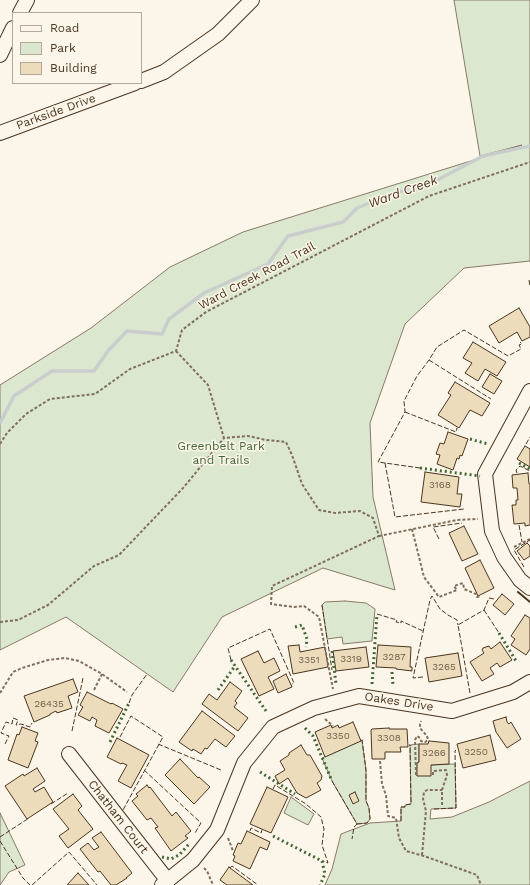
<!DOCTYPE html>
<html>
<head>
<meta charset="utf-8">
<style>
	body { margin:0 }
	#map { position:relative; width:530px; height:885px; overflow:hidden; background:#fbf6e9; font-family:"Work Sans",sans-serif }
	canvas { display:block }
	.legend { position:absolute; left:12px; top:12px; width:130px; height:72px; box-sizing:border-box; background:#fbf6e9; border:1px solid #b4a999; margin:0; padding:5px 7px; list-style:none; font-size:12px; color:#4a3520 }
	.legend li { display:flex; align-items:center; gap:8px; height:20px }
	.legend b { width:20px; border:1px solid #b4a999 }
</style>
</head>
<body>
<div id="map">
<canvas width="530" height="885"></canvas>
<ul class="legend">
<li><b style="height:5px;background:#fbf6e9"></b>Road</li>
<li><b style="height:11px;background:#dce7d0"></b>Park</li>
<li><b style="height:11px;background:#ecdcbc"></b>Building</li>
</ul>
</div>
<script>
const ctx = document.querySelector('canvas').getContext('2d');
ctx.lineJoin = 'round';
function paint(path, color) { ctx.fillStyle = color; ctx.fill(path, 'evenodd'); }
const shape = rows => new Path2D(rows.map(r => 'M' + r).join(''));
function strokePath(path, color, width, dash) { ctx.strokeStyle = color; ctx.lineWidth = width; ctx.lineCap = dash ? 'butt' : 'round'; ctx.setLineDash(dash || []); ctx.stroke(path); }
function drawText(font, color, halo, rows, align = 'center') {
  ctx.font = font + ' "Work Sans",sans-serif'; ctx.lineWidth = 3; ctx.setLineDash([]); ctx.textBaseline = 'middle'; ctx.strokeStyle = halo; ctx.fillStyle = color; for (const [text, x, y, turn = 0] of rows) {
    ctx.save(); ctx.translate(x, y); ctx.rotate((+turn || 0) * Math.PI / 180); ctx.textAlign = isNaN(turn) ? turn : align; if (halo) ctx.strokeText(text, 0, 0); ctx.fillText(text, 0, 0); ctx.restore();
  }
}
const green = shape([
	[454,0,530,0,530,261,464,268,405,324,370,423,373,497,395,590,323,568,222,617,173,692,66,617,0,650,0,385,91,328,170,267,243,232,522,145,480,156,454,0],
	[345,601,366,603,375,609,372,641,343,644,342,637,327,639,322,605,325,602,345,601],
	[362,740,366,770,366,801,369,808,370,819,367,823,357,824,332,781,322,758,362,740],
	[419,744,419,762,417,763,417,776,431,765,455,764,456,808,431,809,430,819,452,817,489,802,530,781,530,885,325,885,332,869,341,834,370,823,401,821,401,807,405,807,405,805,411,804,410,745,419,744],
	[291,797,314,814,308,825,284,813,291,797],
	[0,813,25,865,9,872,0,885,0,813]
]);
const stream = shape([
	[0,423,14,396,52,371,94,371,108,351,127,331,162,334,169,319,204,293,268,264,288,236,343,222,357,208,397,192,422,188,483,156,530,146]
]);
const building = shape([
	[519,308,530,327,530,337,522,341,517,332,499,343,489,326,519,308],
	[473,342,506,362,497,376,485,369,478,381,465,373,472,363,463,358,473,342],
	[490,374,502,381,494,394,482,387,490,374],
	[455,382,490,403,482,416,470,410,459,428,438,415,451,395,448,393,455,382],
	[448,432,468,439,462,456,460,455,459,459,457,458,453,470,437,464,440,455,436,454,440,443,444,444,448,432],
	[525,446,530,449,530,467,517,459,525,446],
	[425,472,459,477,457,494,462,494,460,507,421,502,425,472],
	[528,473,529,484,530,484,530,525,525,526,525,523,514,524,512,505,516,505,516,500,518,500,517,488,513,488,512,475,528,473],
	[464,526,478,554,462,561,449,533,464,526],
	[527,543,530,546,530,556,524,560,517,551,527,543],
	[480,560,494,588,478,596,465,568,480,560],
	[502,594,514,604,505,615,493,605,502,594],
	[525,615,530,618,530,649,526,655,511,645,515,639,511,636,525,615],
	[500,642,512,660,500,667,497,663,490,668,494,674,482,681,470,662,484,653,482,650,483,648,489,646,491,649,500,642],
	[299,645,300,652,325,647,328,667,293,674,288,646,299,645],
	[378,645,411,647,410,667,412,667,412,671,396,669,396,668,376,667,378,645],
	[366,647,369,667,336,671,333,651,366,647],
	[258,651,264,663,274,658,280,671,268,677,274,689,259,696,241,659,258,651],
	[458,653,462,676,429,682,425,658,458,653],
	[286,674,292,687,278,693,273,681,286,674],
	[73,679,78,692,68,696,72,708,57,713,56,711,50,714,50,715,34,722,24,696,73,679],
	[230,682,242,691,235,701,237,703,234,707,248,718,238,731,202,704,209,694,217,700,230,682],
	[87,692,111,704,112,703,123,709,109,733,95,726,97,720,92,717,90,721,78,715,83,707,80,705,87,692],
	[202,711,235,736,226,747,215,739,207,749,205,748,201,754,193,749,192,751,179,742,202,711],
	[506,717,507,722,509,724,511,722,521,739,507,748,496,732,493,721,506,717],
	[353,722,361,741,325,757,315,732,331,725,332,728,338,725,339,728,353,722],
	[22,727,38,733,35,741,38,742,28,768,8,760,17,734,19,735,22,727],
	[389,728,389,729,407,729,408,747,400,747,401,752,385,752,385,759,372,759,371,730,372,729,389,728],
	[490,735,496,760,463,768,457,744,490,735],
	[117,738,149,755,131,788,118,781,127,765,122,763,121,764,107,757,117,738],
	[429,741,449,743,449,764,431,765,431,776,417,776,417,763,419,762,419,744,428,744,429,741],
	[301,745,307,755,310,755,322,776,321,780,317,783,321,790,306,798,297,793,288,778,279,784,275,776,285,770,280,761,289,755,289,753,301,745],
	[180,759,198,778,199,777,210,787,194,804,165,775,180,759],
	[37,768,45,781,33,789,35,792,44,787,53,802,27,819,5,786,23,774,24,776,37,768],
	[147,785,149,788,150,787,172,816,176,812,191,831,185,836,188,838,171,851,155,828,158,827,151,818,147,820,132,801,138,796,136,794,147,785],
	[267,787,288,797,271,833,250,824,267,787],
	[355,792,359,801,353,804,349,795,355,792],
	[73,794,82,806,78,810,93,829,68,848,59,836,69,829,53,809,73,794],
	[247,831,270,842,267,850,260,847,250,869,233,861,235,856,233,855,238,843,241,844,247,831],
	[101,832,132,873,126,878,127,878,116,885,111,885,100,871,98,872,80,849,88,843,94,850,99,847,92,838,101,832],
	[229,867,230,868,253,885,227,885,220,880,229,867],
	[78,873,89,885,67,885,78,873]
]);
const path = shape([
	[176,351,208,385,224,438,248,436,266,440,286,442,292,455,302,484,319,510,335,513,360,511,373,518,379,536,272,586,271,604,294,607,304,606,319,617,333,689],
	[0,444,7,433,26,414,50,399,95,394,130,369,176,351,182,330,206,312,429,196,530,162],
	[412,529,424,577,439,597,457,590,454,586,463,583,464,589,476,594,477,597,480,596],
	[379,536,457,520,478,519],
	[514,547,530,539],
	[0,622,18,620,48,605,94,566,119,555,184,487,224,438],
	[94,690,102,674],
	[0,693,13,672,22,668,48,660,65,658,79,661,102,674,127,692],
	[325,719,333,726],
	[380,761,382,784,386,795,388,816,396,818,399,838,406,851,424,856,477,875,481,885],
	[416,775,415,740,417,736,420,738,421,741,425,742,428,740,427,736,420,728,420,724,421,721],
	[433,775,433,771,446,770,447,775,442,790,442,804,443,804],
	[228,838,233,851],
	[422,855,426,811,423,799,424,792,427,790,442,790],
	[204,868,207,871,213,885]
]);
const minor = shape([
	[20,13,27,0],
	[0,55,13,28],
	[141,81,164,72,218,34,252,0],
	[0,133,135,83],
	[530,391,485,474,492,531,504,557,520,580,530,588],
	[69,754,168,881],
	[162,885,193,860,217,830,244,763,273,727,314,708,359,696,452,711,513,692,530,682]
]);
const hedge = shape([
	[470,439,488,444],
	[519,463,530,469],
	[420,468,480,476],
	[295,627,302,625,307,639,306,647],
	[499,633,516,661],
	[332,651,336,684],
	[231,660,266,711],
	[392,672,393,686],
	[372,684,377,614],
	[218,690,235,666],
	[305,728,313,736,332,781],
	[110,742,129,703],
	[260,772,295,794],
	[273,836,322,861,325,874,320,885],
	[162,857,171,859,179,855,189,844]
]);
const fence = shape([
	[529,280,530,286],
	[429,360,491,399],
	[405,412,456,432,457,428],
	[526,444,530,437],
	[385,463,395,517,464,509],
	[420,468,378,462,405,412,404,401,417,376,429,360,437,347,464,330,508,356,521,349,519,345,522,344,520,342],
	[517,473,516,470,520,466,530,471],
	[519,525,522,542],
	[439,539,433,527,462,523],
	[524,567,514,550,530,540],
	[322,605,332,670],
	[484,610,499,633],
	[377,614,397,620,396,622,401,623,401,621,423,631],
	[231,660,228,648,270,629,294,683,292,684],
	[423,677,413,678,430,600,432,596,440,609,448,615,457,620,458,625],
	[470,693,458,625,484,610,489,598,494,599],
	[129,703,132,695,147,674],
	[72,731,83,678],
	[120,737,131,716,163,737,123,810],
	[5,744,9,736,1,733,6,722,12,724,13,718,18,720,16,725,21,724,30,727,32,723],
	[158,744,221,770],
	[144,770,201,823,195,833],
	[332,781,357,824,354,827,352,839],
	[273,789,275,785,306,804,321,817,324,829,322,845,328,863,323,861],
	[51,804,68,793],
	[434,809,456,808,455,751,456,750],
	[401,821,401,807,405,807,405,805,411,804,410,745,409,745],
	[357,824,367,823,370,819,369,808,366,801,366,770,362,740,361,741],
	[250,831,251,828,261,833,262,830],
	[0,837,29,818],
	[0,841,23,878,30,885],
	[230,868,232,866,258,885],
	[32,885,69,852,97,885]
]);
const wall = shape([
	[518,592,530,602]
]);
const numberNames = [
	["3168",440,485],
	["3287",394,657],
	["3319",351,659],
	["3351",309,660],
	["3265",444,667],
	["26435",49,704],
	["3350",338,736],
	["3308",389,738],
	["3250",476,752],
	["3266",434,753]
];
const streetNames = [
	["Parkside Drive",56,112,-20],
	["Ward Creek Road Trail",257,276,-28],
	["Oakes Drive",399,702,9],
	["Chatham Court",118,817,52]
];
const parkNames = [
	["Greenbelt Park",221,446],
	["and Trails",221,460]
];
const waterNames = [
	["Ward Creek",403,192,-20]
];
paint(green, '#dce7d0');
strokePath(green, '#887966', 1);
strokePath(stream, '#c9cecd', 3.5);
paint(building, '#ecdcbc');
strokePath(building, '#4a3520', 1);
strokePath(minor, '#4a3520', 16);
strokePath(path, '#7f6f5c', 2, [3, 2]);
strokePath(minor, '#fbf6e9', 14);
strokePath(hedge, '#436837', 3, [2, 3]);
strokePath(fence, '#4a3520', 1, [5, 2]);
strokePath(wall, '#4a3520', 2);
drawText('10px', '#725f47', null, numberNames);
drawText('12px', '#4a3520', '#fbf6e9', streetNames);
drawText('12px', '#436837', '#fbf6e9', parkNames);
drawText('italic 13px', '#4a3520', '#fbf6e9', waterNames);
</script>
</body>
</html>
